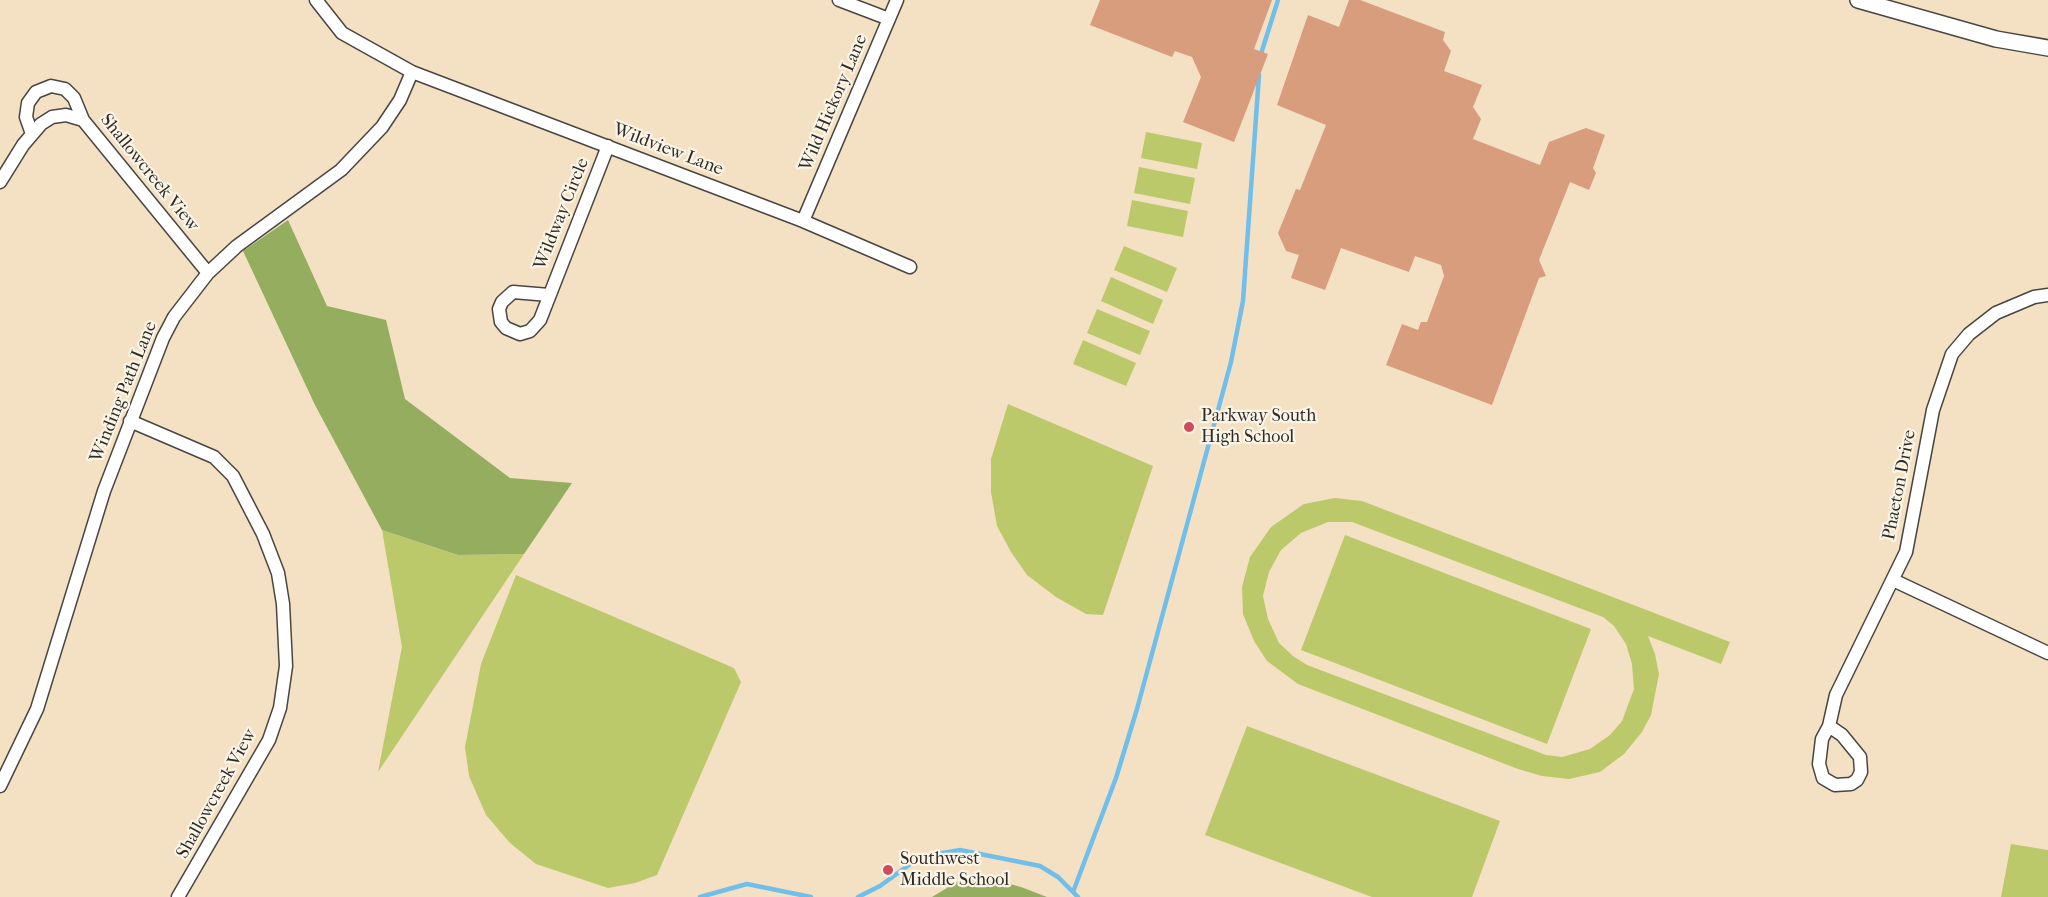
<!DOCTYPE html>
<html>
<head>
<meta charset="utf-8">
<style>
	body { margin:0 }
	canvas { display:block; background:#f4e0c3 }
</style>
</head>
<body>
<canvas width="2048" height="897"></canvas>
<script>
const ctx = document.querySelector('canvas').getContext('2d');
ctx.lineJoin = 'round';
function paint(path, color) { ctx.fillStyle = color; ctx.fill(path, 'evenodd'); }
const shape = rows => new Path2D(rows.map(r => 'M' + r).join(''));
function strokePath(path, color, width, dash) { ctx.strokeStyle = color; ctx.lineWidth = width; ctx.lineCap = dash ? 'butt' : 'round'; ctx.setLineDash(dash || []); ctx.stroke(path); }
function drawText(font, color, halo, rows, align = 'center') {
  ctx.font = font + ' "IM FELL French Canon",serif'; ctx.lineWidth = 4.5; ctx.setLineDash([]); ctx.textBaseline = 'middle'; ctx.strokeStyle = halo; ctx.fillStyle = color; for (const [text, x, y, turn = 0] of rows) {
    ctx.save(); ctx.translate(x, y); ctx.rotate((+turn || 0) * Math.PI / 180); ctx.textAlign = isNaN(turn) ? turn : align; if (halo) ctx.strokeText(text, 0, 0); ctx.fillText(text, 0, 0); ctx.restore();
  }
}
const green = shape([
	[1146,132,1202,143,1197,169,1141,158],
	[1139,167,1195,178,1190,204,1134,193],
	[1132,200,1188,211,1183,237,1127,226],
	[1124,246,1177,268,1167,292,1114,270],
	[1111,277,1163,300,1153,324,1101,301],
	[1097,309,1150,331,1140,355,1087,333],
	[1083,340,1136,363,1126,386,1073,364],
	[1008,404,1153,466,1103,615,1086,614,1056,597,1027,575,1011,552,997,526,991,492,991,459],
	[1335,498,1362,501,1730,642,1721,664,1648,636,1655,654,1659,674,1651,715,1642,732,1624,754,1600,772,1569,779,1542,776,1518,769,1298,684,1267,661,1254,641,1243,614,1242,587,1250,557,1271,527,1304,504],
	[1328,522,1352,522,1603,617,1614,626,1626,644,1632,664,1634,689,1622,721,1610,735,1590,749,1562,757,1546,755,1307,665,1293,656,1279,643,1268,619,1263,596,1269,572,1281,550,1301,533],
	[382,530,458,555,524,554,378,772,402,647],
	[1345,535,1591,629,1547,744,1301,650],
	[516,575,734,668,741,682,657,875,635,883,608,888,536,864,510,843,486,815,469,776,465,747,481,664],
	[1247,726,1500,821,1472,897,1372,897,1205,835],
	[2011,844,2048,850,2048,897,2001,897]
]);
const forest = shape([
	[288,220,327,306,386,320,405,399,510,478,572,483,524,554,458,555,382,530,315,405,243,251],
	[980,876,1021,887,1047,897,932,897,957,882]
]);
const stream = shape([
	[1260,57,1278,0],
	[1073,892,1116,778,1137,709,1231,362,1243,301,1259,75],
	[700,897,747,884,811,897],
	[858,897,880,886,920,857,960,850,1040,866,1058,877,1078,897]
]);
const building = shape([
	[1100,0,1272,0,1254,49,1268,54,1234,142,1183,122,1201,77,1192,57,1175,51,1172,57,1090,25],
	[1349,0,1360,0,1445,32,1443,40,1451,51,1444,71,1482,85,1473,107,1481,119,1473,139,1540,165,1549,142,1586,128,1605,135,1593,168,1596,173,1589,190,1570,182,1539,260,1546,276,1539,278,1492,405,1386,365,1402,324,1418,330,1421,322,1427,322,1444,276,1441,265,1415,256,1409,272,1341,248,1325,290,1291,278,1299,255,1286,251,1278,233,1296,189,1300,190,1326,125,1277,105,1308,15,1339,27]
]);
const minor = shape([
	[839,0,889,19],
	[412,72,803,221,910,267],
	[32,134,26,117,28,103,36,92,51,86,65,89,74,98,83,120],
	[0,182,23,145,41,124,52,117,66,115,83,120,208,273],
	[803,221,897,0],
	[549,295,513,292,502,302,499,309,501,322,506,328,520,334,530,331,540,320,608,146],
	[130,421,214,457,233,476,263,534,278,573,283,604,286,666,280,708,269,740,178,897],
	[1893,580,2048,653],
	[1829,726,1842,735,1860,757,1861,772,1857,780,1851,784,1835,785,1823,778,1819,764,1822,739,1829,726,1836,695,1906,552,1933,410,1952,354,1969,334,1996,313,2034,297,2048,295],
	[0,786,37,709,104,491,163,338,174,317,208,273,237,246,341,170,382,127,400,100,412,72,342,33,316,0]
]);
const tertiary = shape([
	[1858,0,1996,39,2048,48]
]);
const markers = [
	[1189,427,6,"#d1495b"],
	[888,870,6,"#d1495b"]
];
const streetNames = [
	["Wild Hickory Lane",834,103,-67],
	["Wildview Lane",668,150,21],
	["Shallowcreek View",149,173,51],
	["Wildway Circle",562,214,-68],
	["Winding Path Lane",124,392,-68],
	["Phaeton Drive",1900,485,-79],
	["Shallowcreek View",217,794,-61]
];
const poiNames = [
	["Parkway South",1201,417],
	["High School",1201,438],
	["Southwest",900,860],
	["Middle School",900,881]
];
paint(green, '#bcc96a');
paint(forest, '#95ad5e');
strokePath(stream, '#70bfeb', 4.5);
paint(building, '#d89d7d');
strokePath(minor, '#494642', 15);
strokePath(tertiary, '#494642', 18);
strokePath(minor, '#fff', 12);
strokePath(tertiary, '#fff', 15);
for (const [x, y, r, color] of markers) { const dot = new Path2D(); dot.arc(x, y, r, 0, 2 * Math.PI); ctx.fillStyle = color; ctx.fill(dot); strokePath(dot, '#fcf5e5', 2); }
drawText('18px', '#2b2b2b', '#fcf5e5', streetNames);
drawText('18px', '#2b2b2b', '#fcf5e5', poiNames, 'left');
</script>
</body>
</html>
